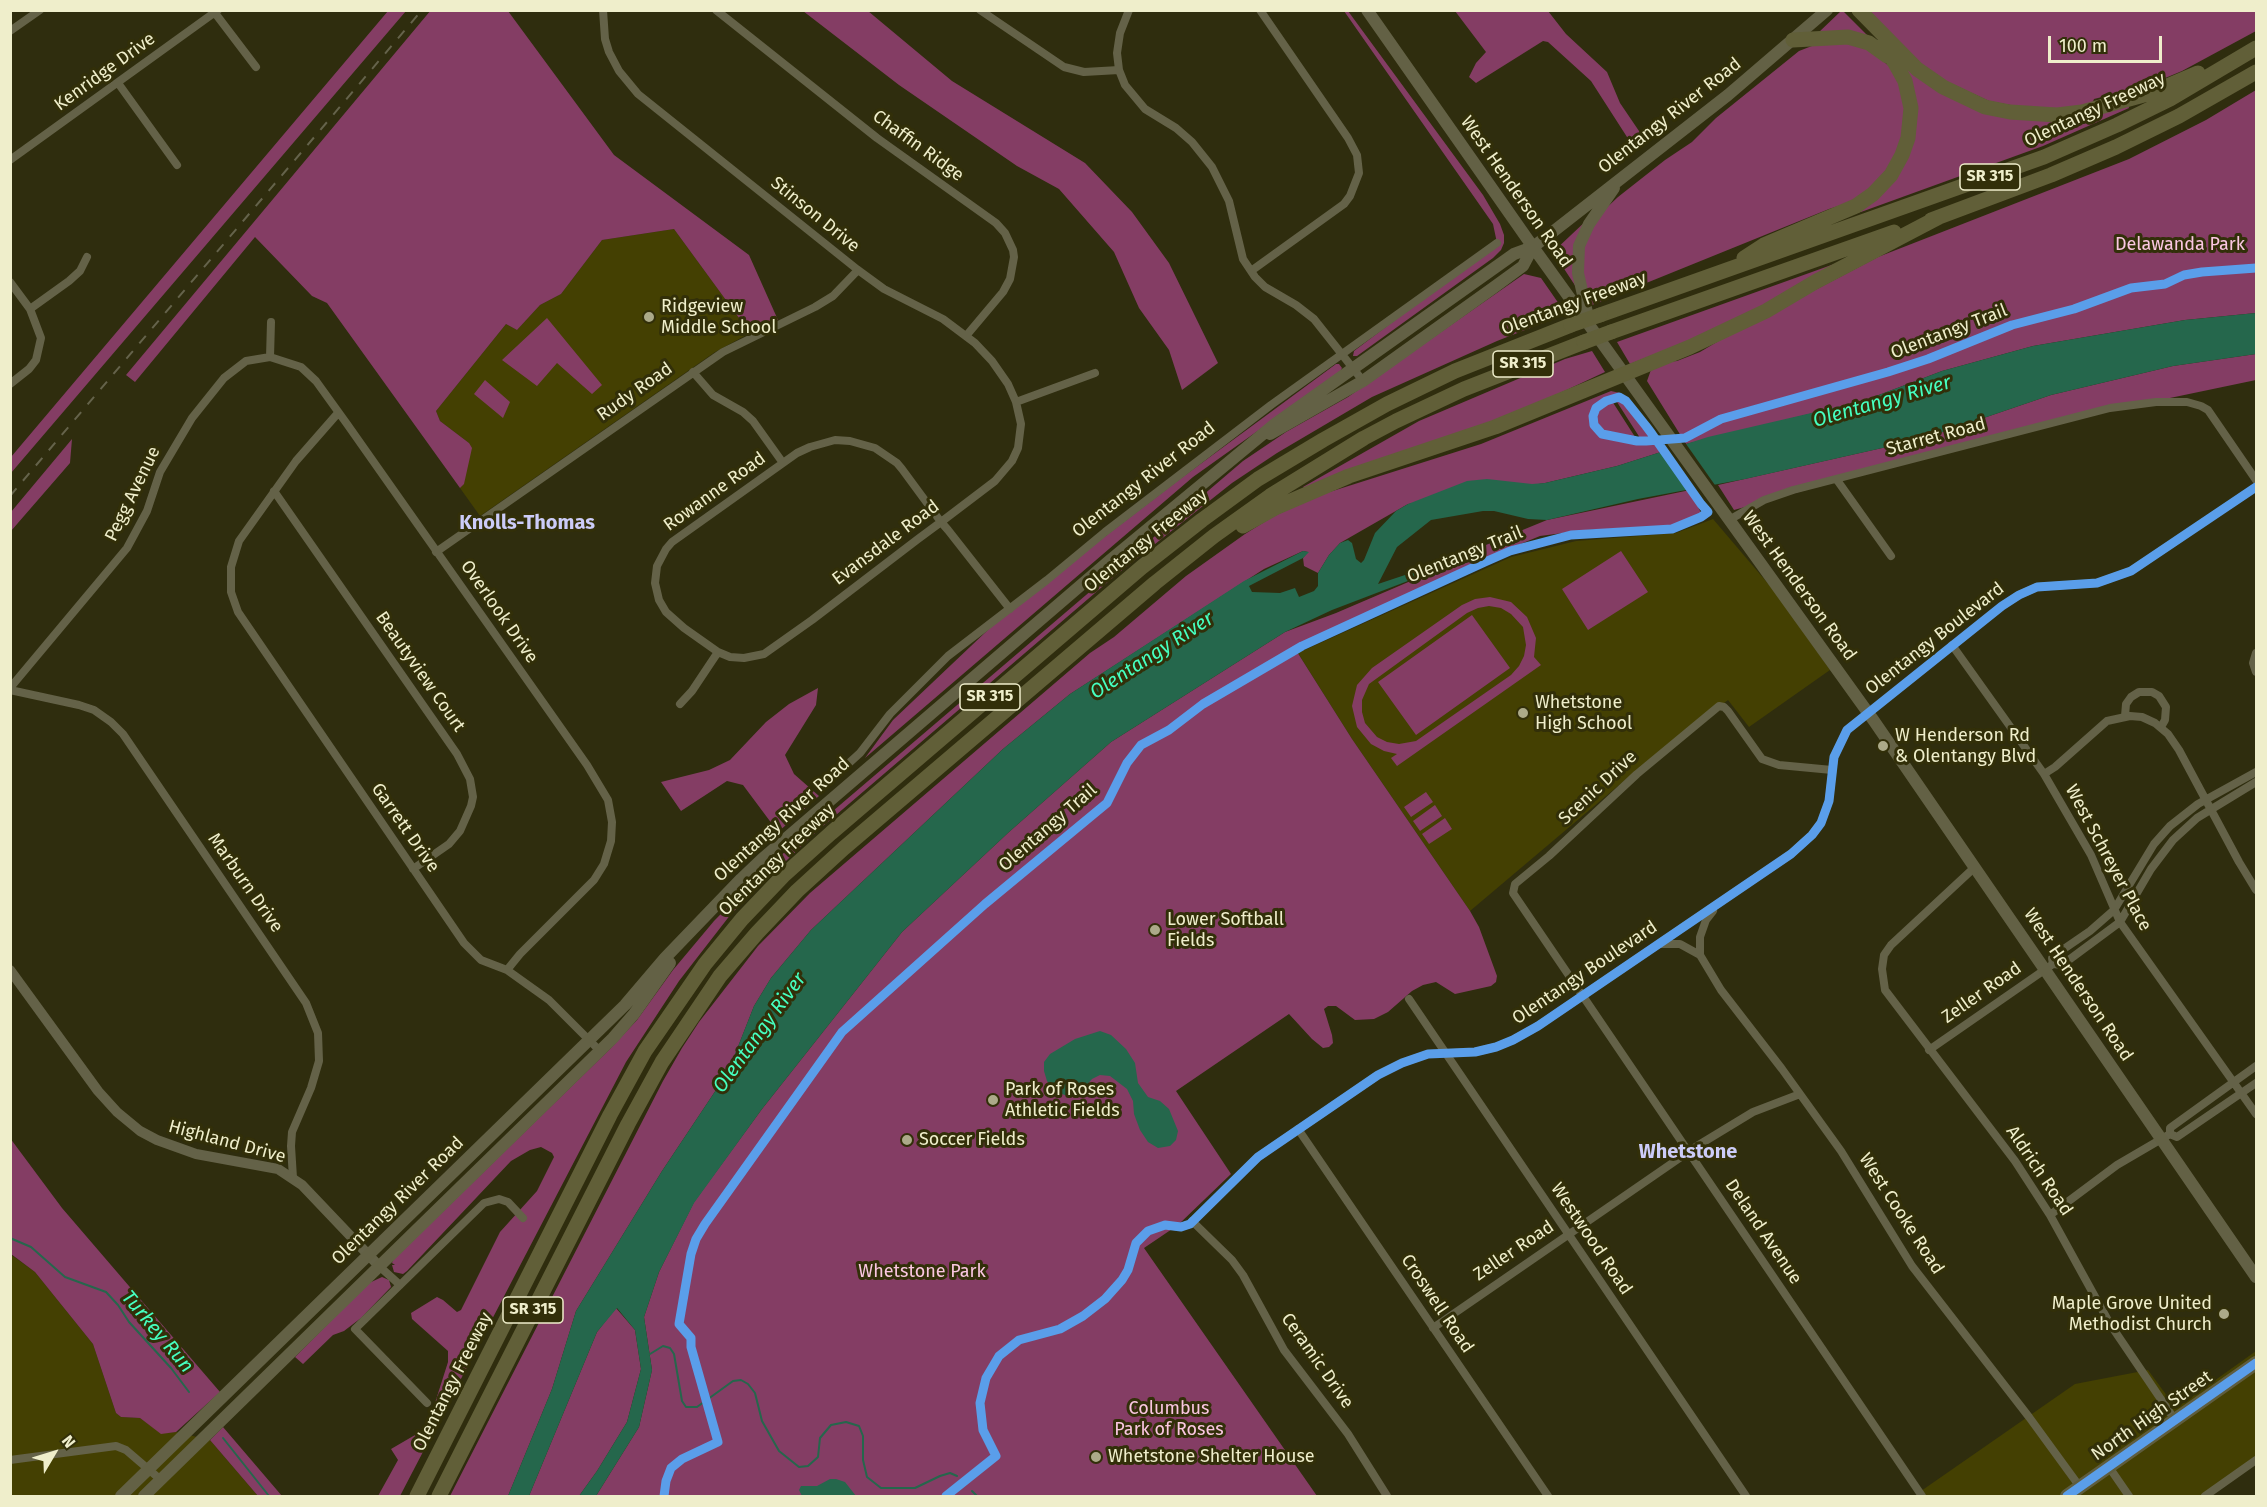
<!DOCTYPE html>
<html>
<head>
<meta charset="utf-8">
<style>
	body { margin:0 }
	#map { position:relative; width:2267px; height:1507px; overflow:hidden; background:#2f2d0e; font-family:"Fira Sans",sans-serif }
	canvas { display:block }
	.frame { position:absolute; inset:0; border:12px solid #efeecb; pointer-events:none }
	.north { position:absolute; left:24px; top:1423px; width:60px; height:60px; -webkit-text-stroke:4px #322f09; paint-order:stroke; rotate:52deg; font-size:16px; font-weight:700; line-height:24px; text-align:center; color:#efeecb }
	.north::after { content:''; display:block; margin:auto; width:21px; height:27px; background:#efeecb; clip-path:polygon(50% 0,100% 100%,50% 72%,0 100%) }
	.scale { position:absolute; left:2048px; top:36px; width:114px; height:27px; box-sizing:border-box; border:3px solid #efeecb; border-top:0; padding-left:8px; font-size:18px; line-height:21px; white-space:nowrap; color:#efeecb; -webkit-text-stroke:4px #322f09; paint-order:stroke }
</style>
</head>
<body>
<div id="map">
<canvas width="2267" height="1507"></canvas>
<div class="frame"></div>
<div class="north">N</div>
<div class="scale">100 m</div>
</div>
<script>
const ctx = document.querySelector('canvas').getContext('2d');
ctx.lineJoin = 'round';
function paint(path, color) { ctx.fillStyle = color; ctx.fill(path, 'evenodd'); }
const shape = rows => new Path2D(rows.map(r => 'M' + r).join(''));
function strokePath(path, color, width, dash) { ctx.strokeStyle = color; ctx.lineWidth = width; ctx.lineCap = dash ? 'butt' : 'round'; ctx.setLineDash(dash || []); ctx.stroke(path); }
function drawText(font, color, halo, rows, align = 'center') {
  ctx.font = font + ' "Fira Sans",sans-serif'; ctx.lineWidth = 6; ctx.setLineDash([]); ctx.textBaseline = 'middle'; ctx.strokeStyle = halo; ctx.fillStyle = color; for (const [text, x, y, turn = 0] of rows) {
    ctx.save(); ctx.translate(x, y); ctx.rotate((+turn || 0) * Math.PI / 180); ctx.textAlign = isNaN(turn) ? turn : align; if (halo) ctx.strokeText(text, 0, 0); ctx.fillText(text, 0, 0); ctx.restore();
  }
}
const built = shape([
	[674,229,750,333,715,352,480,516,460,488,464,483,469,443,440,421,436,411,506,324,517,330,540,305,561,294,602,240],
	[1713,519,1776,593,1830,670,1749,727,1728,700,1625,780,1470,911,1352,739,1298,653,1511,557,1576,541,1676,533],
	[10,1254,35,1272,93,1344,116,1413,121,1417,140,1418,161,1433,176,1432,210,1440,258,1496,11,1496],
	[2256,1351,2256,1460,2205,1496,1924,1496,1921,1491,2075,1384,2148,1370,2173,1404,2179,1406]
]);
const green = shape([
	[431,10,508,11,614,155,749,255,778,320,750,333,674,229,602,240,561,294,540,305,517,330,506,324,436,411,440,421,469,443,472,448,464,484,460,488,327,303,312,296,255,237,135,382,126,375],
	[388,11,406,11,11,473,11,457],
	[803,11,868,11,952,81,1085,163,1132,212,1169,263,1218,363,1182,390,1169,350,1139,308,1114,252,1059,189,1017,166,899,85],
	[1344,11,1348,11,1483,195,1500,224,1504,235,1504,243,1501,250,1493,258,1357,356,1353,356,1354,351,1497,243,1493,224],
	[1455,11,1548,11,1566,34,1607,72,1620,103,1639,131,1644,143,1638,147,1627,137,1591,81,1548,42,1543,41,1476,83,1469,77,1476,63,1486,52],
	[1841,11,1843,11,1869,37,1818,33],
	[1868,11,2256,11,2256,31,2182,71,2146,86,2094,99,2092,104,2071,109,2031,109,1989,101,1941,79,1923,66],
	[1822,42,1863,45,1894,70,1906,102,1903,141,1883,177,1854,201,1829,209,1592,305,1583,281,1584,242,1602,212,1618,197,1665,160,1692,142,1716,118,1799,51],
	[1904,65,2004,114,2128,105,2129,108,2043,146,1861,212,1860,209,1907,155],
	[2256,90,2256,313,2185,320,2033,346,1942,371,1863,401,1686,444,1647,381,1652,367,1658,363,1677,361,1700,352,1727,336,1878,257,2129,159,2206,120],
	[1588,219,1584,227,1580,293,1553,252],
	[1837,263,1737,322,1630,364,1617,342],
	[1524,274,1541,278,1566,314,1497,341,1372,397,1277,453,1232,483,1116,575,815,833,731,914,679,981,626,1062,400,1496,378,1496,398,1460,391,1449,427,1428,448,1362,448,1351,412,1319,411,1313,437,1297,443,1300,457,1312,461,1310,500,1232,537,1191,554,1157,552,1153,541,1147,530,1150,511,1161,407,1271,403,1274,394,1272,392,1265,395,1265,392,1263,393,1260,610,1049,637,1020,673,970,714,921,765,869,1243,461,1286,432,1348,397],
	[547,318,602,385,592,394,557,363,537,386,502,360],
	[1592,351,1605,372,1528,408,1305,489,1303,487,1419,421,1565,359],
	[2256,354,2256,380,2036,426,1734,510,1718,485,1922,439,2051,395,2173,366],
	[1336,364,1339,364,1342,368,1339,373,1193,477,865,758,893,720,1010,609,1180,479],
	[485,380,510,402,503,418,474,394],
	[1611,391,1620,393,1614,396,1612,401,1637,440,1641,442,1655,442,1661,452,1617,466,1545,483,1408,504,1340,543,1329,555,1318,573,1304,566,1303,558,1308,552,1303,551,1264,569,1070,694,1003,749,811,930,771,978,754,1006,728,1072,662,1171,576,1311,552,1389,508,1496,450,1496,663,1081,682,1048,699,1022,758,946,810,893,1090,653,1114,637,1186,576,1245,534,1274,516,1320,495,1481,444],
	[1619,399,1622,399,1653,438,1640,438,1617,402],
	[72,439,70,463,11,531,11,512],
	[1690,490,1701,513,1697,516,1671,526,1586,530,1540,536,1474,563,1294,647,1352,739,1470,911,1479,927,1497,976,1496,982,1491,986,1455,994,1436,982,1423,985,1412,991,1388,1012,1374,1019,1355,1020,1336,1006,1328,1006,1324,1009,1332,1035,1333,1043,1329,1047,1323,1048,1312,1039,1289,1014,1176,1091,1231,1174,1178,1225,1144,1248,1317,1496,596,1496,639,1427,652,1370,644,1317,659,1272,694,1202,762,1109,902,932,1009,832,1111,742,1285,632,1336,613,1434,571,1481,547,1547,520],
	[1621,551,1648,592,1588,630,1562,589],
	[1490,597,1511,602,1527,617,1536,638,1534,657,1541,665,1397,766,1391,758,1397,754,1384,751,1371,744,1357,727,1352,706,1357,685,1372,668,1462,605,1475,599],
	[1489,606,1501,608,1511,614,1523,627,1526,645,1524,656,1519,666,1511,675,1416,741,1399,744,1387,742,1377,737,1365,723,1362,712,1362,700,1369,684,1467,613,1478,608],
	[1472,615,1510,668,1416,735,1378,682],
	[818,688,816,705,785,755,794,774,819,796,778,832,743,785,727,781,681,811,661,782,709,770,730,760,766,722,789,704],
	[1426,792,1433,802,1411,817,1404,807],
	[1435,805,1442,816,1420,831,1413,821],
	[1445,818,1452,829,1429,844,1422,834],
	[10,1138,62,1208,220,1392,176,1432,161,1434,140,1418,121,1417,116,1413,93,1344,35,1272,11,1254],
	[382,1277,389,1280,391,1287,361,1318,344,1331,333,1335,303,1364,295,1357,369,1283],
	[616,1308,635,1330,641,1369,627,1422,597,1471,579,1496,529,1496,597,1332],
	[223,1427,282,1496,258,1496,210,1440]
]);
const water = shape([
	[2256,313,2256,354,2173,366,2051,395,1922,439,1745,479,1638,499,1547,520,1528,519,1494,511,1483,511,1431,520,1397,547,1378,584,1423,569,1434,571,1332,610,1285,632,1111,742,1009,832,902,932,762,1109,694,1203,659,1272,644,1317,652,1370,639,1427,596,1496,579,1496,597,1471,627,1422,641,1369,635,1330,617,1308,597,1332,529,1496,508,1496,552,1389,576,1311,662,1171,728,1072,754,1006,771,978,811,930,1003,749,1070,694,1244,581,1303,551,1309,552,1303,558,1249,586,1252,592,1280,593,1295,588,1299,597,1314,591,1318,586,1318,573,1329,555,1340,543,1348,540,1352,543,1356,559,1361,563,1364,560,1375,533,1396,511,1408,504,1467,481,1487,479,1532,484,1545,483,1617,466,1708,437,1863,401,1942,371,2033,346,2185,320],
	[1100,1031,1111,1035,1126,1049,1135,1063,1138,1083,1148,1097,1160,1101,1169,1109,1178,1131,1176,1140,1170,1146,1158,1148,1148,1142,1140,1130,1134,1114,1133,1101,1127,1089,1110,1076,1100,1075,1092,1079,1078,1095,1067,1096,1055,1091,1047,1081,1044,1071,1044,1062,1050,1054,1075,1039],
	[830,1479,836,1479,845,1482,856,1496,802,1496,799,1490,801,1486,817,1486]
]);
const pier = shape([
	[1684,441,1717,488,1691,493,1660,449]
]);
const stream = shape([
	[10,1238,31,1247,65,1277,106,1292,118,1305,129,1322,171,1368,189,1392],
	[650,1354,663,1346,670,1348,674,1354,682,1401,686,1407,697,1407,733,1381,741,1380,748,1384,755,1393,762,1421,779,1451,799,1467,808,1466,818,1457,820,1438,831,1425,846,1422,859,1426,863,1436,863,1460,867,1477,881,1488,915,1488,940,1476,950,1473,957,1476],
	[223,1438,269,1496],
	[972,1491,977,1496]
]);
const minor = shape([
	[603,10,605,39,609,52,619,71,638,94,858,270,884,289,943,319,975,343,992,361,1008,384,1016,402,1021,424,1018,448,1012,461,995,481,941,522,918,539,812,620,764,654,744,658,730,657,718,652,684,628,666,612,659,600,655,583,657,566,666,549,672,542,797,453,810,447,835,440,850,441,875,448,897,463,902,469,941,522,948,530,1010,609],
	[716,10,877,138,996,223,1005,233,1013,250,1014,257,1010,279,1003,292,966,336],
	[980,10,1064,67,1084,72,1119,70],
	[1129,10,1120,33,1117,53,1119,70,1125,85,1145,109,1176,128,1192,142,1212,167,1229,201,1243,259,1255,277,1265,287,1296,305,1314,319,1363,381],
	[215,13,256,67],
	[10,31,40,10],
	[118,83,177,165],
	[10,160,218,10],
	[1251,271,1344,204,1350,196,1359,173,1357,155,1348,138,1260,10],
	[10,282,30,309,41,338,36,360,29,369,10,384],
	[30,309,69,281,80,271,87,257],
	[270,357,271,322],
	[693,372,713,395,743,412,753,421,783,463],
	[1016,402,1095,373],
	[338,413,296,461,239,541,231,567,231,592,238,612,464,943,481,960,507,970,549,1000,600,1051],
	[1837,480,1891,556],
	[274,491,457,754,470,779,473,797,471,806,460,831,449,844,413,869],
	[1729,520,1764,500,1793,490,2110,408,2156,402,2187,402,2201,406,2208,410,2256,480],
	[436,552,723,352,815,307,833,296,858,270],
	[1952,645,2044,774,2091,855,2120,922,2256,1114],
	[2256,653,2253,663,2256,672],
	[10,688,127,548,147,511,160,472,192,418,224,378,246,361,270,357,301,367,316,381,347,424,587,765,608,800,612,822,611,841,604,864,594,880,520,954,507,970],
	[10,690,79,705,94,710,111,722,123,734,306,1003,318,1033,319,1061,311,1088,292,1132,291,1146,293,1178],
	[680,704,692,691,718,652],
	[2125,716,2126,704,2131,697,2139,692,2152,692,2159,696,2166,707,2165,720,2161,727],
	[1832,770,1779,765,1762,759,1728,711,1724,707,1719,706,1637,774,1549,856,1515,884,1513,893,1922,1496],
	[838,773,860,753,890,714,948,656,1047,580,1105,532,1271,405,1497,243],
	[2044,774,2055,767,2107,721,2130,716,2142,717,2155,723,2168,734,2179,750,2239,862,2256,890],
	[1975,867,1891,945,1884,955,1882,969,1885,990,2015,1161,2050,1215,2110,1324,2175,1420],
	[1660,944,1680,944,1700,955,1721,990,1782,1069,1841,1151,1912,1266,2029,1417,2080,1487],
	[1700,955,1700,937,1706,920,1713,911],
	[2053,964,2052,958,2055,955,2090,931,2114,910,2154,844,2170,826,2198,804,2256,772],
	[1409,999,1746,1496],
	[1929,1050,2053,964,2062,965,2120,922,2151,869,2173,840,2197,818,2256,782],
	[1298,1129,1548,1496],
	[2170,1134,2170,1128,2256,1066],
	[2050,1215,2117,1165,2170,1134,2177,1137,2256,1083],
	[1192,1221,1232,1260,1243,1275,1284,1350,1348,1434,1387,1496],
	[379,1266,400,1285],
	[1433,1328,1697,1146,1753,1112,1800,1094],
	[427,1403,355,1329,484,1203,499,1199,508,1202,523,1218],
	[10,1460,116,1446,126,1450,161,1480],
	[2109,1467,2129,1496],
	[946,1496,996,1456,983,1430,980,1403,986,1378,999,1356,1019,1340,1060,1329,1083,1316,1105,1299,1122,1280,1128,1270,1136,1243,1148,1231,1165,1225,1181,1227,1190,1224,1258,1157,1378,1075,1402,1063,1428,1054,1475,1052,1496,1047,1513,1040,1538,1026,1791,854,1812,835,1821,823,1829,801,1834,757,1847,730,2002,606,2019,595,2037,587,2097,583,2131,571,2256,487],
	[2205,1496,2256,1460]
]);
const tertiary = shape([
	[10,970,98,1091,117,1112,140,1131,157,1140,196,1154,278,1169,302,1185,379,1266]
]);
const secondary = shape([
	[1367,10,1533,247,1874,721,2256,1277],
	[1589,321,1578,273,1579,246,1589,224,1614,188],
	[1270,434,1363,381,1493,288,1523,266,1533,247],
	[121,1496,625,1005,665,958,741,879,762,859,1109,561,1275,424,1514,254,1533,247,1550,234,1728,95,1827,10],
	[144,1496,613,1038,634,1014,670,963]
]);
const primary = shape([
	[2067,1496,2256,1363]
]);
const motorway = shape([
	[1859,10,1917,69,1943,87,1985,107,2010,112,2057,115,2082,112,2151,93,2198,73],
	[1793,40,1848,37,1869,43,1887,56],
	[1931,220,2051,175,2116,147,2179,116,2256,72],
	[1744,258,1764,245,1856,206,1873,194,1891,175,1902,155,1908,138,1911,108,1905,81,1895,63,1882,46],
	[1600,315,2044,157,2117,125,2170,99,2256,48],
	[1611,332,1894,232],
	[1243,526,1277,507,1349,476,1495,427,1690,347,1766,311,1815,282,1939,217],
	[417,1496,610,1115,645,1051,705,964,742,919,783,876,831,833,1142,567,1202,520,1258,479,1323,440,1387,404,1455,371,1571,325],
	[439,1496,628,1124,662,1062,720,976,757,933,797,891,844,848,1155,583,1214,536,1270,496,1364,438,1396,421,1464,389,1584,342]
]);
const rail = shape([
	[10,496,422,10]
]);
const motorwayBridge = shape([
	[1571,325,1600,315],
	[1584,342,1611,332]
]);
const cycleway = shape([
	[664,1496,666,1481,671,1468,682,1459,718,1442,691,1347,691,1338,679,1324,691,1254,696,1239,705,1224,842,1032,985,904,1107,803,1127,763,1141,745,1169,730,1203,704,1302,646,1485,562,1510,551,1571,535,1672,529,1701,517,1708,512,1701,504,1652,434,1646,426,1626,401,1619,397,1606,401,1596,408,1593,416,1594,425,1602,434,1637,441,1646,441,1685,438,1721,419,1888,372,1928,359,2012,325,2074,309,2131,288,2165,284,2184,275,2202,272,2256,268],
	[946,1496,996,1456,983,1430,980,1403,986,1378,999,1356,1019,1340,1060,1329,1083,1316,1105,1299,1122,1280,1128,1270,1136,1243,1148,1231,1165,1225,1181,1227,1190,1224,1258,1157,1378,1075,1402,1063,1428,1054,1475,1052,1496,1047,1513,1040,1538,1026,1791,854,1812,835,1821,823,1829,801,1834,757,1847,730,2002,606,2019,595,2037,587,2097,583,2131,571,2256,487],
	[2067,1496,2256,1363]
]);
const markers = [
	[649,317,6,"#acaa89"],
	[1523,713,6,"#acaa89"],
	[1883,746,6,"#acaa89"],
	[1155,930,6,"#acaa89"],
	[993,1100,6,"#acaa89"],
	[907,1140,6,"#acaa89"],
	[2224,1314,6,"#acaa89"],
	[1096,1457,6,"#acaa89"]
];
const shields = [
	[1990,177,60],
	[1523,364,60],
	[990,697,60],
	[533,1310,60]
];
const shieldNames = [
	["SR 315",1990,177],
	["SR 315",1523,364],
	["SR 315",990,697],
	["SR 315",533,1310]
];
const streetNames = [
	["Kenridge Drive",105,72,-36],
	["Olentangy Freeway",2095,110,-25],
	["Olentangy River Road",1670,116,-38],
	["Chaffin Ridge",918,146,36],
	["West Henderson Road",1516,192,55],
	["Stinson Drive",815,215,39],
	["Olentangy Freeway",1574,304,-20],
	["Olentangy Trail",1949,332,-21],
	["Rudy Road",635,392,-35],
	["Starret Road",1936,437,-15],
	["Olentangy River Road",1144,480,-38],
	["Rowanne Road",715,492,-36],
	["Pegg Avenue",133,494,-64],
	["Olentangy Freeway",1146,541,-39],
	["Evansdale Road",886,543,-37],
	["Olentangy Trail",1465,555,-22],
	["West Henderson Road",1799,586,54],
	["Overlook Drive",499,612,55],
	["Olentangy Boulevard",1935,639,-38],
	["Beautyview Court",420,672,55],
	["Scenic Drive",1598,788,-43],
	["Olentangy River Road",782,820,-42],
	["Garrett Drive",405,828,55],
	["Olentangy Trail",1048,828,-41],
	["West Schreyer Place",2108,858,62],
	["Olentangy Freeway",777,860,-44],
	["Marburn Drive",245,883,55],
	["Olentangy Boulevard",1585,973,-34],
	["West Henderson Road",2078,985,56],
	["Zeller Road",1982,993,-35],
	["Highland Drive",227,1142,15],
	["Aldrich Road",2039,1171,56],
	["Olentangy River Road",398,1201,-44],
	["West Cooke Road",1901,1214,57],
	["Deland Avenue",1763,1232,56],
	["Westwood Road",1591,1239,56],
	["Zeller Road",1514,1251,-34],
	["Croswell Road",1437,1304,56],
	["Ceramic Drive",1317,1361,55],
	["Olentangy Freeway",453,1382,-63],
	["North High Street",2152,1416,-35]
];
const parkNames = [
	["Delawanda Park",2180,245],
	["Whetstone Park",922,1272],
	["Columbus",1169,1409],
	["Park of Roses",1169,1430]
];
const poiNames = [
	["Ridgeview",661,307],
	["Middle School",661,328],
	["Whetstone",1535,703],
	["High School",1535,724],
	["W Henderson Rd",1895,736],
	["& Olentangy Blvd",1895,757],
	["Lower Softball",1167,920],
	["Fields",1167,941],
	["Park of Roses",1005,1090],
	["Athletic Fields",1005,1111],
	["Soccer Fields",919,1140],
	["Maple Grove United",2212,1304,"right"],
	["Methodist Church",2212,1325,"right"],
	["Whetstone Shelter House",1108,1457]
];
const waterNames = [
	["Olentangy River",1882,402,-16],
	["Olentangy River",1152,656,-33],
	["Olentangy River",760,1033,-54],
	["Turkey Run",157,1332,50]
];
const neighbourhoodNames = [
	["Knolls-Thomas",527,523],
	["Whetstone",1688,1152]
];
paint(built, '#444002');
paint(green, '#843d64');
paint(water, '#25674c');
paint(pier, '#2f2d0e');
strokePath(stream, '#25674c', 2);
strokePath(minor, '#646248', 8);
strokePath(tertiary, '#646248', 10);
strokePath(secondary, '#636145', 12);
strokePath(primary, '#5f5d3e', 14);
strokePath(motorway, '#615f38', 15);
strokePath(rail, '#65634b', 2, [10, 10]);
strokePath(motorwayBridge, '#615f38', 15);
strokePath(cycleway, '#5a9eea', 9);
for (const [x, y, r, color] of markers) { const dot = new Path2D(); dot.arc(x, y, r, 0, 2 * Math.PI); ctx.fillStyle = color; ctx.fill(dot); strokePath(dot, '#322f09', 2); }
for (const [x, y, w] of shields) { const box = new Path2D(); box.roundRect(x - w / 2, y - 13, w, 26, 4.5); ctx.fillStyle = '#322f09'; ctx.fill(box); strokePath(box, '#efeecb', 1.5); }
drawText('bold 16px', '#efeecb', null, shieldNames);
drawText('18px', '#efeecb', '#322f09', streetNames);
drawText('18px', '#fbc7e2', '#322f09', parkNames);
drawText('18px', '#efeecb', '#322f09', poiNames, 'left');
drawText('italic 20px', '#45ffc0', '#322f09', waterNames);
drawText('bold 20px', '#ccccf8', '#322f09', neighbourhoodNames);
</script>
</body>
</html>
